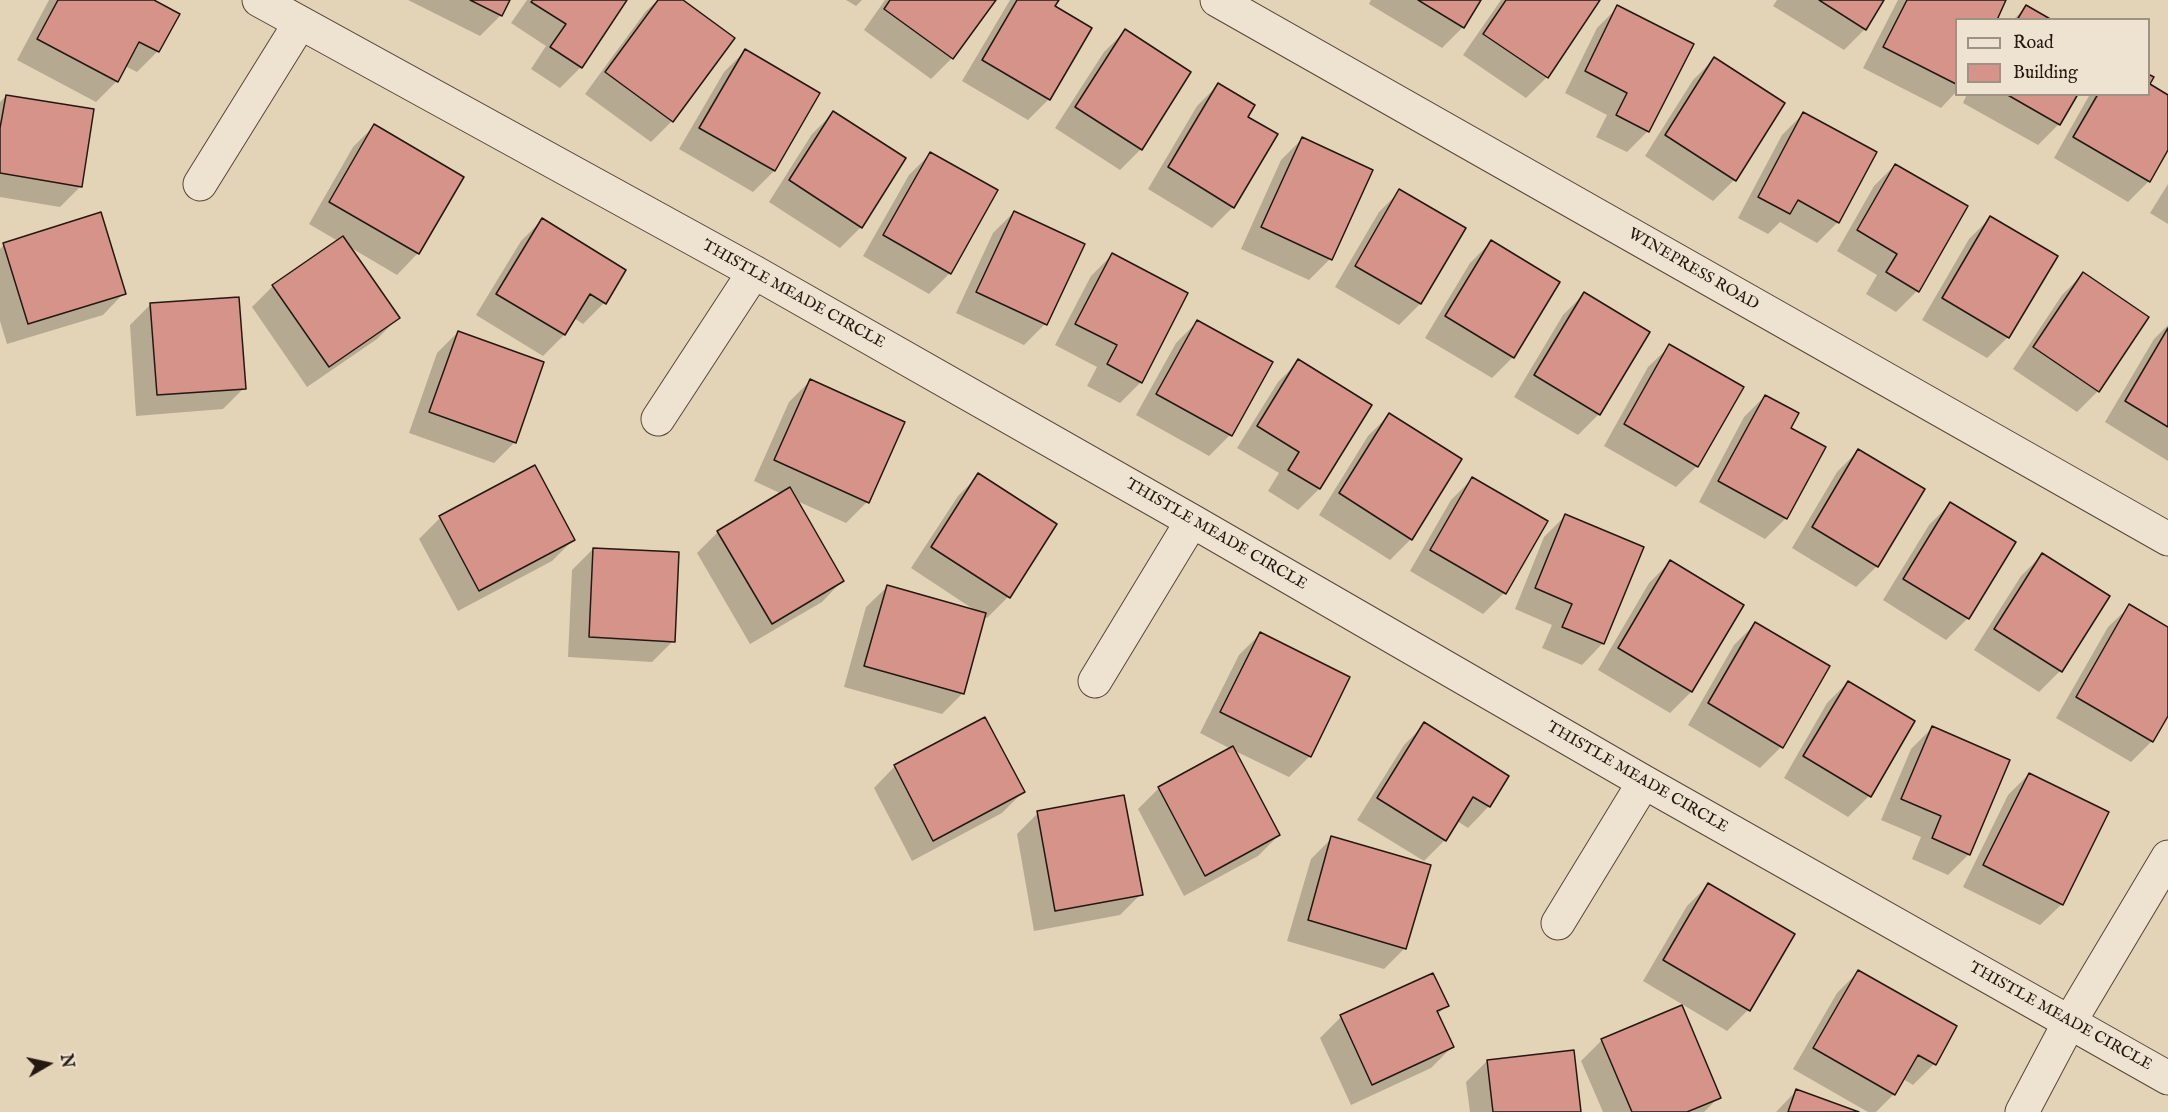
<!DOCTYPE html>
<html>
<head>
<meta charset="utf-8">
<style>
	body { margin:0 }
	#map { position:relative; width:2168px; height:1112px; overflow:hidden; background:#e3d4b7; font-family:"IM FELL English",serif }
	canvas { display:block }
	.legend { position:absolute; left:1955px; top:18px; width:195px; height:78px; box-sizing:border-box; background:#ede3d0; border:2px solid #9d9284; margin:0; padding:8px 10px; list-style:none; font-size:18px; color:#241811 }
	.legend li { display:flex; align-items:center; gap:12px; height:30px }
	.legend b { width:30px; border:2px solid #9d9284 }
	.north { position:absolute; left:18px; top:1034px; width:60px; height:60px; -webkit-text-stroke:4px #ede3d0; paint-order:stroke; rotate:81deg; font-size:16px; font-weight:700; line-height:24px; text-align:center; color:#241811 }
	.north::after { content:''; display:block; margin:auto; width:21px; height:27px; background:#241811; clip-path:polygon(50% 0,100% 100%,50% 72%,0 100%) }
</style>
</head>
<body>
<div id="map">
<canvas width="2168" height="1112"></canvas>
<ul class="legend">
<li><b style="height:8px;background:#ede3d0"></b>Road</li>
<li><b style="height:16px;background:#d69389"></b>Building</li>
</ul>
<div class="north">N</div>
</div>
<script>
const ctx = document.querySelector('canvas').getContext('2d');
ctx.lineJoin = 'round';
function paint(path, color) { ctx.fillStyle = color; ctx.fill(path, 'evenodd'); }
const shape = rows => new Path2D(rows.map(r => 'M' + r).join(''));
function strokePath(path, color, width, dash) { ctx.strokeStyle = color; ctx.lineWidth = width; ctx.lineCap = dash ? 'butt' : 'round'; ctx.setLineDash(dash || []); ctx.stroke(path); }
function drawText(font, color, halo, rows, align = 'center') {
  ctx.font = font + ' "IM FELL English",serif'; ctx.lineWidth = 4.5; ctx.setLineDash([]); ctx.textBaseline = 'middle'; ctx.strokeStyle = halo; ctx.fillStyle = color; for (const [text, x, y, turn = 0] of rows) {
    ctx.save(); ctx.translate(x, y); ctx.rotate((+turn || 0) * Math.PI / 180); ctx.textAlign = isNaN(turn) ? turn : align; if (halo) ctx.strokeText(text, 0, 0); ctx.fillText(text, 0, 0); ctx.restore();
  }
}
const shadow = shape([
	[49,0,151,0,158,51,137,72,125,66,117,81,96,102,17,60],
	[408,0,508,0,501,15,480,36],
	[527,0,625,0,581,67,560,88,531,69,546,46,511,23],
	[658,0,681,0,733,38,672,121,651,142,585,94,646,11],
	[846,0,862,0,856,6],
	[885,0,994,0,952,58,931,79,864,30],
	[1010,0,1057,0,1053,7,1049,99,1028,120,962,81],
	[1371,0,1479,0,1463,27,1442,48,1369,4],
	[1501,0,1598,0,1547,77,1526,98,1463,55],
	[1777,0,1882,0,1865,29,1844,50,1773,6],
	[1898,0,2005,0,1956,20,1956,92,1941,108,1863,68],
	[1618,7,1648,131,1627,152,1596,137,1607,115,1565,93,1597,28],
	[2026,7,2049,20,2013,20],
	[1125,31,1141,149,1120,170,1055,128,1104,52],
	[745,51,818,94,774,171,753,192,679,149,724,72],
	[1714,59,1734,180,1713,201,1645,156,1693,80],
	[1218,85,1246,117,1233,207,1212,228,1148,189,1197,106],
	[1967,94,2076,94,2059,124,2038,145,1963,103],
	[2090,94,2168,96,2168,147,2149,181,2128,202,2054,158],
	[6,96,81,186,60,207,0,197,0,102],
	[833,113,861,227,840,248,769,202,812,134],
	[1803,114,1838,222,1817,243,1780,222,1768,234,1738,218,1782,135],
	[374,126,462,177,418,253,397,275,348,246,398,318,377,339,307,387,252,307,273,286,338,241,309,224,353,147],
	[1302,139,1371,171,1330,259,1309,280,1241,249,1281,160],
	[930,154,950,273,929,294,863,256,909,175],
	[1895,165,1917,291,1896,312,1866,294,1877,275,1837,251,1874,186],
	[2168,184,2168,224,2150,213],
	[1400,191,1420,304,1399,325,1335,287,1379,212],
	[1014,212,1045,324,1024,345,956,313,993,233],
	[1990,218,2008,337,1987,358,1922,320,1969,239],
	[542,220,604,303,583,324,574,318,564,335,543,356,476,315,521,241],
	[1491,242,1558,283,1513,357,1492,378,1425,338,1470,263],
	[4,245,124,293,103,315,7,344,0,321,0,249],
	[1112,255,1141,382,1120,403,1087,386,1097,367,1055,345,1091,276],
	[2083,274,2098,391,2077,412,2013,369,2062,295],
	[1584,294,1648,332,1599,414,1578,435,1514,397,1563,315],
	[151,304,244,388,223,409,136,416,130,325],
	[1197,322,1230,435,1209,456,1136,415,1176,343],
	[2168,325,2168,461,2105,422,2154,339],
	[458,332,515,442,494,463,409,433,437,353],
	[1670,346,1742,387,1697,466,1676,487,1604,446,1648,367],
	[1299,361,1319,489,1298,510,1268,491,1279,473,1237,448,1278,382],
	[810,381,867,502,846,523,795,500,843,580,822,602,750,644,697,553,718,532,782,494,754,481,789,402],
	[1765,396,1786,518,1765,539,1699,502,1744,417],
	[1389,415,1411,539,1390,560,1319,515,1368,436],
	[1858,451,1877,566,1856,587,1792,548,1837,472],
	[979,475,1055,525,1008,597,987,618,984,616,963,693,942,714,844,687,866,607,888,586,976,611,911,568,958,496],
	[1472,479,1504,593,1483,614,1410,571,1451,500],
	[1950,504,2014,543,1967,619,1946,640,1883,600,1929,525],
	[1565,516,1642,548,1603,643,1582,665,1542,648,1552,625,1515,609,1544,537],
	[440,518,573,540,552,561,458,611,419,539],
	[593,549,673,641,652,662,568,657,572,570],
	[2042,555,2108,597,2060,671,2039,692,1974,650,2021,576],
	[1670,562,1691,692,1670,713,1598,670,1649,583],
	[2130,606,2168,629,2168,713,2152,741,2131,762,2056,718,2108,627],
	[1755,624,1781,747,1760,768,1688,725,1734,645],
	[1260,634,1310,756,1289,777,1233,750,1279,835,1258,856,1184,896,1138,809,1159,788,1231,749,1200,733,1239,655],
	[1848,682,1869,796,1848,817,1784,778,1827,703],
	[984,719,1023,792,1002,813,912,861,874,788,895,766],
	[1425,724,1507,776,1489,806,1468,828,1457,821,1445,840,1424,861,1357,820,1404,745],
	[1932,728,1969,854,1948,875,1912,859,1921,837,1881,820,1911,749],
	[2029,774,2062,904,2040,925,1963,887,2008,795],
	[1038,813,1141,894,1120,915,1034,931,1017,834],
	[1332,838,1405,948,1384,969,1287,941,1311,859],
	[1708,885,1748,1010,1727,1031,1643,981,1687,906],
	[1858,972,1934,1064,1913,1085,1903,1079,1894,1094,1876,1112,1868,1112,1793,1069,1837,993],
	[1447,1005,1437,1015,1452,1047,1431,1068,1351,1105,1320,1038,1341,1017],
	[1602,1040,1719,1097,1704,1112,1603,1112,1581,1061],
	[1487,1061,1580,1112,1470,1112,1466,1082],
	[1796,1091,1855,1112,1776,1112]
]);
const building = shape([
	[58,0,154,0,180,14,159,52,139,42,118,82,37,39,58,0],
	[470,0,510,0,502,16,470,0],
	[533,0,627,0,582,68,550,47,566,24,531,2,533,0],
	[658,0,683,0,735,38,673,122,605,72,658,0],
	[890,0,996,0,953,59,884,9,890,0],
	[1017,0,1059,0,1055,6,1092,28,1050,100,982,60,1017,0],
	[1418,0,1481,0,1464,28,1418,0],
	[1506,0,1600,0,1548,78,1483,34,1506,0],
	[1819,0,1884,0,1866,30,1819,0],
	[1907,0,2006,0,1997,20,1956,20,1956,84,1883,47,1907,0],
	[1617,5,1694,44,1649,132,1616,115,1627,93,1585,71,1617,5],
	[2026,5,2052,20,2017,20,2026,5],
	[1125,29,1191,72,1142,150,1075,107,1125,29],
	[745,49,820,93,775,171,699,128,745,49],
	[1714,57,1785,103,1736,181,1665,135,1714,57],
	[2148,74,2154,77,2150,84,2168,95,2168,150,2150,182,2073,137,2098,94,2148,94,2148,74],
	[1218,83,1255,105,1248,117,1278,134,1234,208,1168,167,1218,83],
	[2006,94,2078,94,2060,125,2006,94],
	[6,95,94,109,82,187,0,173,0,128,6,95],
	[833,111,906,158,862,228,789,180,833,111],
	[1803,112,1877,152,1839,223,1798,200,1790,214,1758,197,1803,112],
	[374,124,464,177,419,254,329,202,374,124],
	[1302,137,1373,170,1332,260,1261,227,1302,137],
	[930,152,998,190,951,274,883,235,930,152],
	[1895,164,1968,206,1919,292,1886,272,1897,254,1857,230,1895,164],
	[1399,189,1466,228,1421,304,1355,266,1399,189],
	[1014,211,1085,244,1047,325,976,292,1014,211],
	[101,212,126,294,28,324,3,243,101,212],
	[1990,216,2058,256,2009,338,1942,298,1990,216],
	[542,218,626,270,606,304,590,294,565,335,496,294,542,218],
	[343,236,400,318,329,367,272,285,343,236],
	[1491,240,1560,282,1514,358,1445,316,1491,240],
	[1112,253,1188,293,1142,383,1107,364,1117,345,1075,324,1112,253],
	[2083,272,2149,317,2099,392,2033,347,2083,272],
	[1584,292,1650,332,1600,415,1534,375,1584,292],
	[239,297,246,389,157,395,150,303,239,297],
	[1197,320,1273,362,1232,436,1156,394,1197,320],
	[2168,328,2168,427,2125,401,2168,328],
	[458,331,544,362,516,443,429,412,458,331],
	[1669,344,1744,387,1698,467,1624,424,1669,344],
	[1298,359,1372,405,1320,489,1288,470,1299,452,1257,426,1298,359],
	[810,379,905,422,869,503,774,460,810,379],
	[1765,395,1799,413,1791,428,1826,447,1787,519,1718,481,1765,395],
	[1389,413,1462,459,1412,540,1339,493,1389,413],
	[1858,449,1925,489,1878,567,1812,527,1858,449],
	[535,465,575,540,479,591,439,516,535,465],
	[978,473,1057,524,1010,598,931,547,978,473],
	[1472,477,1548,521,1506,594,1430,550,1472,477],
	[790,487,844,581,772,624,717,531,790,487],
	[1950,502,2016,542,1969,619,1903,579,1950,502],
	[1565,514,1644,547,1604,644,1562,627,1572,604,1535,588,1565,514],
	[593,548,679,552,675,642,589,637,593,548],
	[2042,553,2110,596,2062,672,1994,629,2042,553],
	[1670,560,1744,605,1692,692,1618,648,1670,560],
	[887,585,986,613,964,694,864,666,887,585],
	[2129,604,2168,627,2168,716,2153,742,2076,697,2129,604],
	[1755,622,1830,666,1783,748,1708,703,1755,622],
	[1260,632,1350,677,1311,757,1220,712,1260,632],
	[1848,681,1915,721,1871,797,1803,756,1848,681],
	[985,717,1025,792,933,841,894,765,985,717],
	[1424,722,1509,776,1490,807,1473,797,1446,841,1377,798,1424,722],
	[1932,726,2010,760,1970,855,1932,838,1941,816,1901,799,1932,726],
	[1233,746,1280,835,1205,876,1158,787,1233,746],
	[2029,773,2109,812,2063,905,1983,865,2029,773],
	[1124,795,1143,895,1055,911,1037,811,1124,795],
	[1331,836,1431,865,1406,949,1308,920,1331,836],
	[1708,883,1795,934,1750,1011,1663,960,1708,883],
	[1858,970,1957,1026,1936,1065,1918,1055,1895,1095,1813,1048,1858,970],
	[1433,973,1449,1006,1437,1011,1454,1047,1372,1085,1340,1015,1433,973],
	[1682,1005,1721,1098,1687,1112,1632,1112,1601,1039,1682,1005],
	[1574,1050,1581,1112,1493,1112,1487,1060,1574,1050],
	[1796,1089,1859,1112,1788,1112,1796,1089]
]);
const minor = shape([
	[259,0,754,272,1192,521,1644,782,2168,1078],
	[1217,0,2168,539],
	[200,184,300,23],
	[658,419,754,272],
	[1095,681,1192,521],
	[1558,923,1644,782],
	[2022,1112,2069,1023,2168,857]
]);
const streetNames = [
	["WINEPRESS ROAD",1693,270,30],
	["THISTLE MEADE CIRCLE",793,295,29],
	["THISTLE MEADE CIRCLE",1216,535,30],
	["THISTLE MEADE CIRCLE",1637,778,30],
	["THISTLE MEADE CIRCLE",2060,1017,29]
];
paint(shadow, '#0003');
paint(building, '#d69389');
strokePath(building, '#241811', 1.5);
strokePath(minor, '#54473a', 35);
strokePath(minor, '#ede3d0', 33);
drawText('16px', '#241811', '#ede3d0', streetNames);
</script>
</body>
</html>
